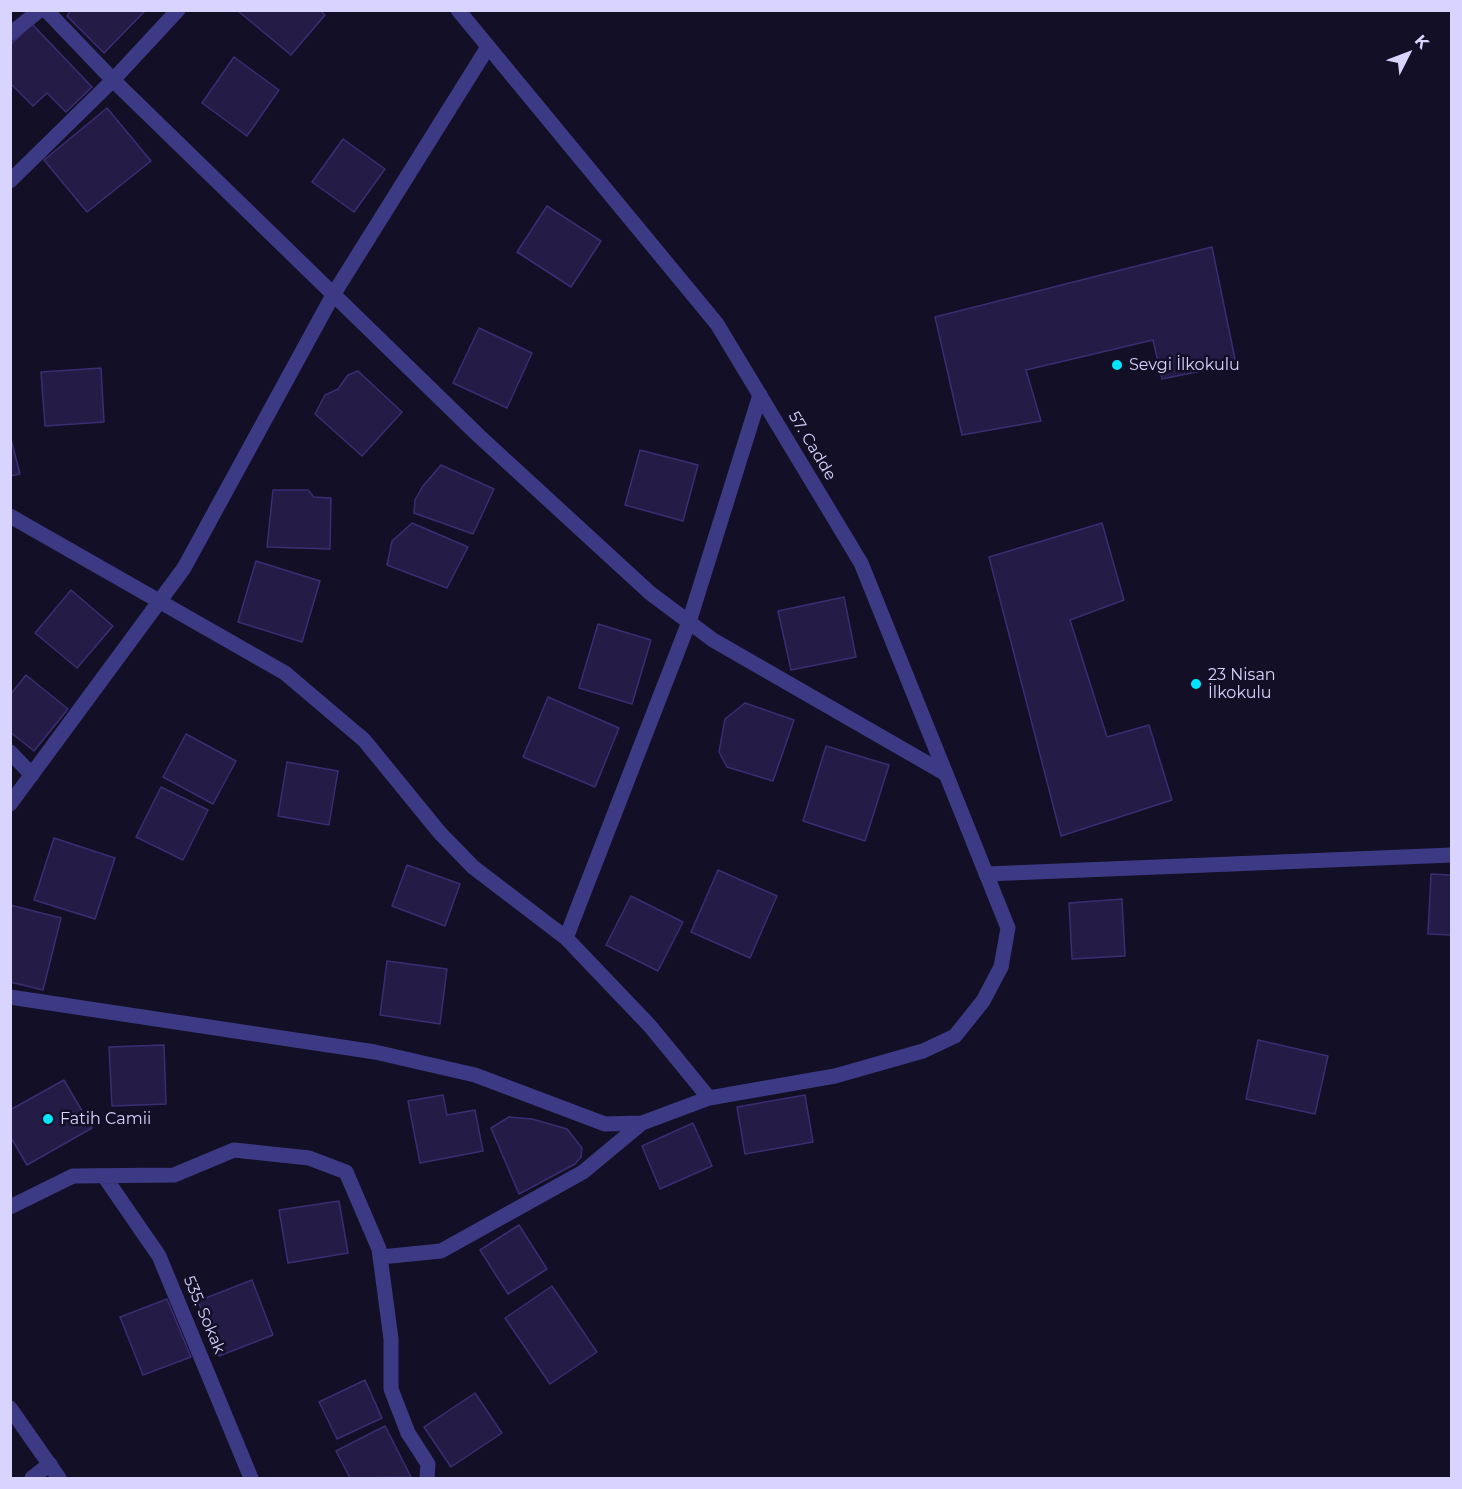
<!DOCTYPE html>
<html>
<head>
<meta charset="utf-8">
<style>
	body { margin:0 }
	#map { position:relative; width:1462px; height:1489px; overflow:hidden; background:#130f26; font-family:Montserrat,sans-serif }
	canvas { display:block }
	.frame { position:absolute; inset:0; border:12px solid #d9d4ff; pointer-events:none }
	.north { position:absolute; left:1378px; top:24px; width:60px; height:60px; -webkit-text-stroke:4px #130f26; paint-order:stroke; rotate:48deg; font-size:16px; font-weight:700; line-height:24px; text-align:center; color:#d9d4ff }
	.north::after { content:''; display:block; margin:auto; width:21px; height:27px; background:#d9d4ff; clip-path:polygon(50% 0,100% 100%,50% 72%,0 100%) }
</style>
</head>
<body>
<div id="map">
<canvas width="1462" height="1489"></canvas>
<div class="frame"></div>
<div class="north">K</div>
</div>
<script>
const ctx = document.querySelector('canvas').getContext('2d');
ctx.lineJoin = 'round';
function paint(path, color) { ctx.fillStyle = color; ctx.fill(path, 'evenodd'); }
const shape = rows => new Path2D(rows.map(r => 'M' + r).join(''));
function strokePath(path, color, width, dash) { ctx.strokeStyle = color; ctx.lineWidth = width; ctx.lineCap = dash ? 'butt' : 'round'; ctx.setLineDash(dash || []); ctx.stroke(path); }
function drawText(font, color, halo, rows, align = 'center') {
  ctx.font = font + ' Montserrat,sans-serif'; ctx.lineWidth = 5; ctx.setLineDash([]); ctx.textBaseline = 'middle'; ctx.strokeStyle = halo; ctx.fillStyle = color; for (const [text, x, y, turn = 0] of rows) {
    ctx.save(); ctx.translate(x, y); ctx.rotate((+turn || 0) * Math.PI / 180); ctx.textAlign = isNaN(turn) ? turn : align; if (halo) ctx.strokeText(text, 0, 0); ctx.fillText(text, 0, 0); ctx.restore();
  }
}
const building = shape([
	[71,10,143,10,144,12,104,53,67,16,71,10],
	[319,10,325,15,291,55,238,11,319,10],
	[32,24,92,87,66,112,47,93,33,106,10,83,10,45,32,24],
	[234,57,279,90,247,136,202,103,234,57],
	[107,108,151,161,87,212,44,160,107,108],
	[343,139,385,169,354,212,312,182,343,139],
	[547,206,601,241,571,287,517,252,547,206],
	[1212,247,1236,364,1162,379,1153,340,1026,370,1041,421,962,435,935,317,1212,247],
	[479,328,532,353,507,408,453,383,479,328],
	[101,368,104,422,45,426,41,372,101,368],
	[358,371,402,412,362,456,315,414,325,395,338,389,348,375,358,371],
	[10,435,20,474,10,476,10,435],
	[640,450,698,465,683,521,625,505,640,450],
	[441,465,494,489,473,534,414,513,415,500,423,486,441,465],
	[273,490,308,490,314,497,331,498,330,549,267,547,273,490],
	[412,523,468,547,447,588,387,565,392,541,412,523],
	[1102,523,1124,600,1070,620,1107,737,1149,725,1172,800,1061,836,989,557,1102,523],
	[256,561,320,581,302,642,238,622,256,561],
	[71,590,113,626,77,668,35,633,71,590],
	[844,597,856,657,791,670,778,611,844,597],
	[598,624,651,640,632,704,579,688,598,624],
	[26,675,68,709,34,751,10,732,10,695,26,675],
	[548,697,619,728,595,787,523,757,548,697],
	[745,703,794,720,773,781,727,767,719,752,725,719,745,703],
	[186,734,236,761,213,804,163,777,186,734],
	[826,746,889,765,865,841,803,821,826,746],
	[287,762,338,771,329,825,278,816,287,762],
	[161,787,208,810,183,860,136,837,161,787],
	[54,838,115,858,95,919,34,900,54,838],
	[407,865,460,884,445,926,392,906,407,865],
	[718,870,777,896,750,958,691,932,718,870],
	[1431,874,1452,875,1452,935,1428,934,1431,874],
	[631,896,683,922,658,971,606,945,631,896],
	[1122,899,1125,956,1072,959,1069,903,1122,899],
	[10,905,61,918,43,990,10,982,10,905],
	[387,961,447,969,440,1024,380,1015,387,961],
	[1258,1040,1328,1056,1315,1114,1246,1099,1258,1040],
	[164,1045,166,1104,112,1106,109,1047,164,1045],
	[64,1080,92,1128,27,1165,10,1136,10,1110,64,1080],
	[443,1095,447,1115,475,1110,483,1151,420,1163,408,1101,443,1095],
	[805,1095,813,1142,745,1154,737,1107,805,1095],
	[509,1117,532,1119,567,1129,582,1148,581,1157,575,1164,519,1194,491,1128,509,1117],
	[693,1123,712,1166,660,1189,642,1146,693,1123],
	[339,1201,348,1253,288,1263,279,1210,339,1201],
	[519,1225,547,1269,508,1294,480,1250,519,1225],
	[252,1280,273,1335,219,1356,198,1301,252,1280],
	[552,1286,597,1352,550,1384,505,1318,552,1286],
	[167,1299,191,1357,143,1375,120,1317,167,1299],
	[365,1380,382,1418,337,1439,319,1402,365,1380],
	[475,1393,502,1433,451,1467,424,1427,475,1393],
	[385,1426,411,1477,350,1478,336,1451,385,1426]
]);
const minor = shape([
	[46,10,113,80,479,436,650,593,713,640,946,774],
	[10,34,40,10],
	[10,181,113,80,178,10],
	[10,516,285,673,364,740,440,833,473,867,566,938,650,1026,709,1098],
	[10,752,32,775],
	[10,804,184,568,333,295,488,47],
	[986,874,1452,855],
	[566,938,689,622,760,395],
	[10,997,375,1052,475,1075,605,1124,642,1123,709,1098,835,1076,923,1051,955,1036,983,1001,1001,967],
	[104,1176,159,1256,251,1478],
	[10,1207,73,1176,174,1175,234,1150,309,1158,346,1172,379,1249,391,1339,391,1389,408,1433,428,1464,427,1478],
	[381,1257,441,1251,583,1172,642,1123],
	[10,1408,59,1478],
	[32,1478,50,1464]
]);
const tertiary = shape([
	[458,10,717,324,861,563,1008,928,1001,967]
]);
const markers = [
	[1117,365,6,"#00e5ff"],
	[1196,684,6,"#00e5ff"],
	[48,1119,6,"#00e5ff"]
];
const poiNames = [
	["Sevgi İlkokulu",1129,365],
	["23 Nisan",1208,675],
	["İlkokulu",1208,693],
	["Fatih Camii",60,1119]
];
const streetNames = [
	["57. Cadde",812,446,59],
	["535. Sokak",204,1315,67]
];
paint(building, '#241b47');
strokePath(building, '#3b2d73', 1.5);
strokePath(minor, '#3d3a85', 15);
strokePath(tertiary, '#3d3a85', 15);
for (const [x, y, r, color] of markers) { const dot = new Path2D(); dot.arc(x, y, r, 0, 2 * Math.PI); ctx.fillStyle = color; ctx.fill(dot); strokePath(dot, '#130f26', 2); }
drawText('16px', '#d9d4ff', '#130f26', poiNames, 'left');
drawText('16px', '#d9d4ff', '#130f26', streetNames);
</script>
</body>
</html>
